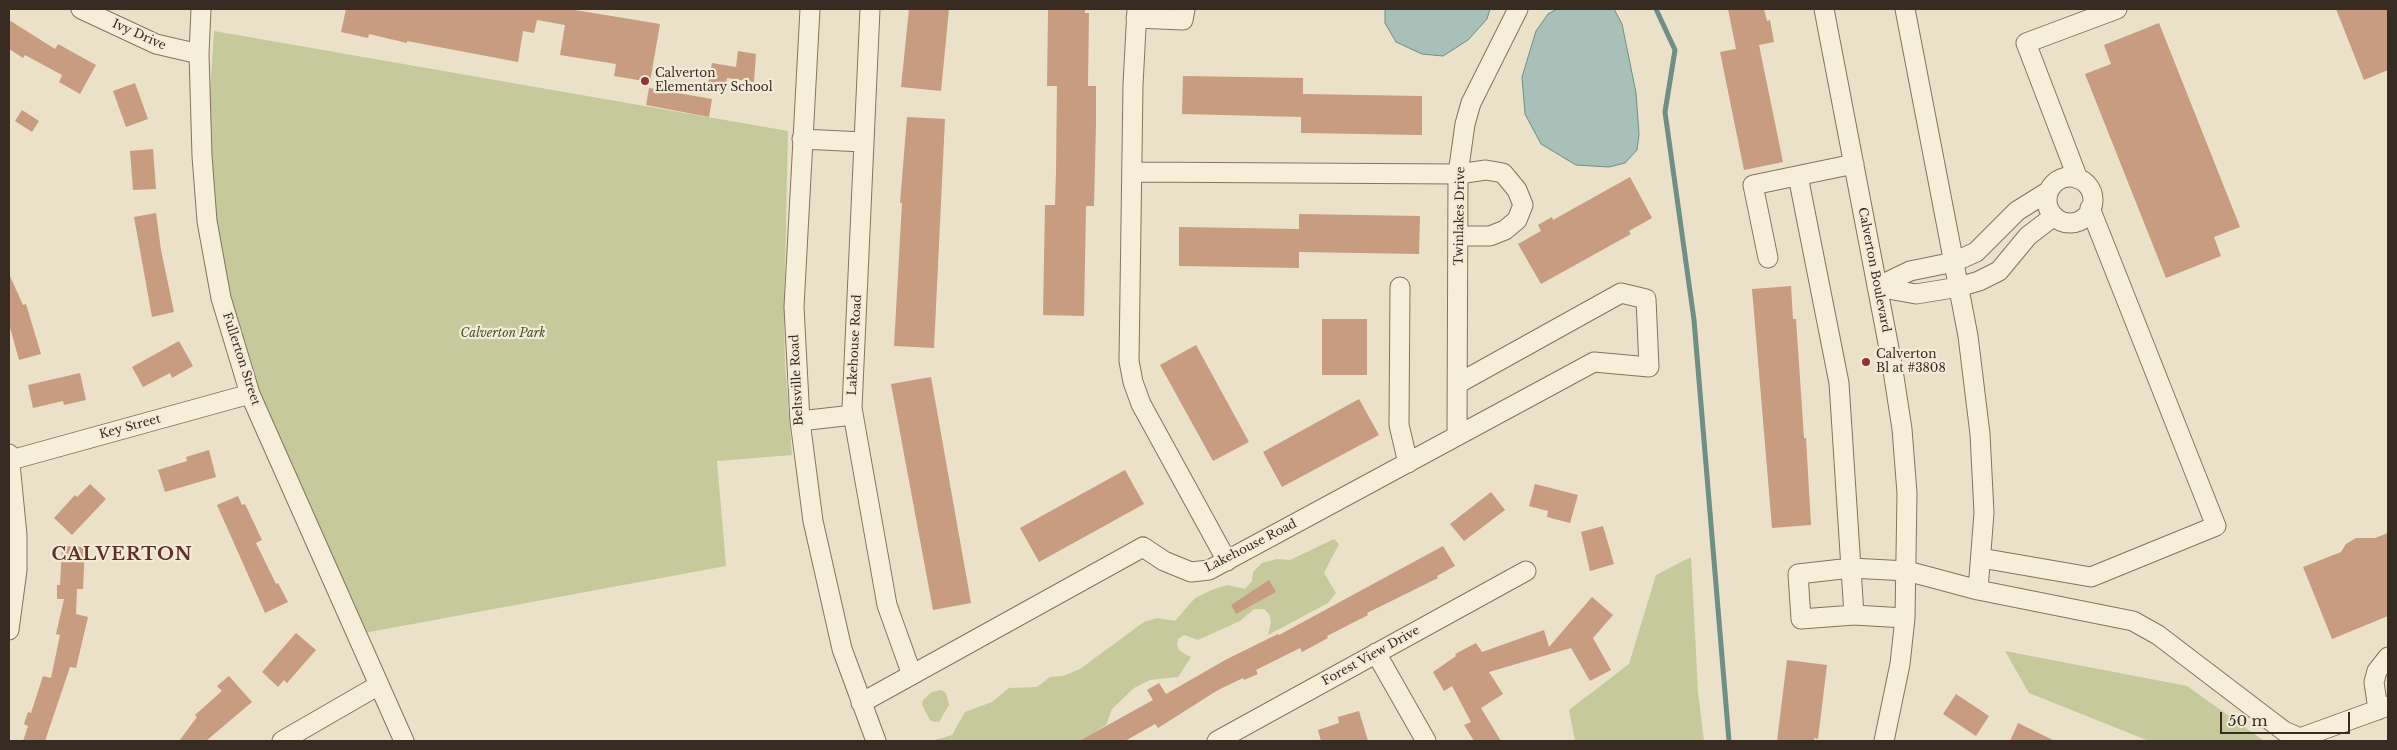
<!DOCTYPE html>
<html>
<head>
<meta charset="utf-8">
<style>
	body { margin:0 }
	#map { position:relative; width:2397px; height:750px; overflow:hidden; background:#ebe0c8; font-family:"Libre Baskerville",serif }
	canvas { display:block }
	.frame { position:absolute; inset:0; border:10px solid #382b21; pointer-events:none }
	.scale { position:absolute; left:2220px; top:712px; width:130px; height:22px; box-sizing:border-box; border:2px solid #382b21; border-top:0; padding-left:6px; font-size:15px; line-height:18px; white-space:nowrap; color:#382b21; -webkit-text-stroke:4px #f3ebd7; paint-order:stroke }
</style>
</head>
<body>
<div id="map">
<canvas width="2397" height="750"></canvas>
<div class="frame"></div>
<div class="scale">50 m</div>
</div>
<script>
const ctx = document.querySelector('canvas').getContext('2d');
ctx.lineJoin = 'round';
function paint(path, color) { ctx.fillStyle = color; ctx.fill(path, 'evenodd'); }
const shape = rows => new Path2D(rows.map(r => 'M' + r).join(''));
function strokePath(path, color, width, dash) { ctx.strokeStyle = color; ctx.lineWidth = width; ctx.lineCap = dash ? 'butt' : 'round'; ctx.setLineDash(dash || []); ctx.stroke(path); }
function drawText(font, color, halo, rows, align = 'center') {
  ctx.font = font + ' "Libre Baskerville",serif'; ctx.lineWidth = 4.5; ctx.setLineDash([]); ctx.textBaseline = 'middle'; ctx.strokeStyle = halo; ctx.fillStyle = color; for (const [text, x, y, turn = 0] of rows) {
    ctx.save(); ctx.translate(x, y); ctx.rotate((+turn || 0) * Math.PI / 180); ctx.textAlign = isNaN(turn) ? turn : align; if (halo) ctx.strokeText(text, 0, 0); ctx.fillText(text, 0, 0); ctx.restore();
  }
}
const green = shape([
	[214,31,788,131,784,312,785,364,792,455,717,461,726,566,364,633,258,393,222,266,210,176,210,93],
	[1334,539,1339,544,1324,573,1336,593,1328,603,1268,635,1271,622,1269,614,1264,609,1254,609,1240,621,1198,640,1184,635,1178,639,1177,646,1180,651,1191,657,1178,677,1150,680,1134,688,1112,709,1106,725,1080,741,932,741,952,735,965,712,992,702,1009,688,1037,687,1050,677,1063,676,1080,669,1144,622,1157,618,1175,621,1195,598,1212,590,1227,585,1245,589,1252,581,1253,572,1262,563,1277,559,1290,560],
	[1691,557,1698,692,1704,741,1575,741,1569,710,1629,664,1656,575],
	[2005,651,2187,686,2264,741,2149,741,2029,693],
	[941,690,946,693,949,705,939,722,934,722,930,720,922,705,923,700,932,692]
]);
const water = shape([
	[1385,9,1490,9,1487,19,1468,40,1443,56,1422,54,1396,42,1385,23,1385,9],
	[1557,9,1614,9,1622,24,1636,93,1639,134,1637,150,1625,163,1609,167,1576,165,1541,144,1525,114,1522,77,1536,31,1548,14,1557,9]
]);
const stream = shape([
	[1656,9,1675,50,1665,112,1694,320,1729,741]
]);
const building = shape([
	[346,9,576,9,575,10,660,24,650,82,614,76,616,64,560,55,565,25,537,20,534,33,523,31,518,62,407,41,407,43,369,34,368,38,341,32],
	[909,9,949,9,941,91,901,87],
	[1048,9,1085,9,1085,13,1089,13,1088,86,1096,86,1096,122,1094,206,1086,206,1084,316,1043,315,1045,205,1055,205,1056,171,1057,86,1047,86],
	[1728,9,1764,9,1767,21,1770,20,1774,42,1759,45,1783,162,1744,170,1720,52,1736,49],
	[2336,9,2388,9,2388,70,2364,80],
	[9,20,55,49,58,44,96,65,80,94,59,82,62,75,25,55,23,58,9,49],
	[2159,23,2240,227,2214,237,2221,256,2166,278,2085,74,2111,64,2104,45],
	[738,51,756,54,754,82,727,78,724,94,707,91,712,63,736,67],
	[1183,76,1303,78,1303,94,1422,96,1422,135,1301,133,1301,117,1182,114],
	[135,83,148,119,126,127,113,91],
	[649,88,712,99,709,117,646,105],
	[22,110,39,121,32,132,15,121],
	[907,117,945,119,934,348,894,346,902,203,900,203],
	[153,149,156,189,133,190,130,151],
	[1630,177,1652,218,1629,231,1631,234,1541,284,1518,244,1541,231,1538,225,1552,217,1553,220],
	[156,213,161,250,174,312,152,317,134,217],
	[1299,214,1420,216,1419,254,1299,252,1299,268,1179,266,1179,227,1299,229],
	[9,274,23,305,26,304,41,354,19,360,9,324],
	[1791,286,1793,319,1796,319,1804,438,1806,438,1811,525,1772,528,1752,289],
	[1322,319,1367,319,1367,375,1322,375],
	[179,341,193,366,172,378,170,373,143,387,132,367],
	[1196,345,1249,442,1213,461,1160,365],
	[80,373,86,400,64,405,63,401,33,408,28,385],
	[931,377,971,603,933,610,891,384],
	[1359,399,1379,435,1282,487,1263,452],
	[209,450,216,477,165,492,158,470,187,461,186,457],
	[1125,470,1144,504,1039,562,1020,528],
	[90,484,106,499,72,535,54,518,75,495,77,497],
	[1535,484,1578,495,1570,523,1547,517,1548,511,1529,506],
	[1491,492,1505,510,1464,541,1450,524],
	[238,496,242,505,245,504,262,540,256,543,276,584,278,583,288,602,265,613,217,505],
	[1603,526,1614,564,1590,571,1581,532],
	[2388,533,2388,616,2332,639,2303,567,2341,552,2346,544,2356,538,2375,538],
	[62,546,85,547,83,589,77,589,76,614,88,617,76,668,70,667,45,741,23,741,28,726,24,724,28,712,31,713,43,676,51,678,60,635,56,634,64,599,57,599,57,585,60,585],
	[1443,546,1455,566,1437,576,1438,578,1367,613,1368,615,1327,636,1328,638,1302,652,1300,648,1256,670,1258,674,1244,680,1243,678,1218,690,1158,728,1155,724,1125,741,1079,741,1153,700,1147,690,1159,683,1166,694,1227,659,1278,634,1279,635],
	[1269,580,1276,592,1236,614,1231,605],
	[1592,597,1613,615,1593,638,1611,670,1590,681,1571,648,1489,672,1503,694,1481,708,1501,741,1474,741,1464,725,1471,722,1452,686,1444,691,1433,672,1456,656,1455,654,1476,643,1482,652,1544,630,1549,647],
	[296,633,316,650,287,683,284,680,278,687,262,672],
	[1787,660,1827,665,1818,739,1814,738,1814,741,1777,741],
	[229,676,252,702,206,741,179,741,197,717,195,715,222,691,217,686],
	[1956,694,1989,716,1976,736,1943,714],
	[1359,711,1368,741,1321,741,1318,730,1339,723,1338,717],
	[2018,723,2055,741,2010,741]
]);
const minor = shape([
	[81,9,156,44,199,54],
	[201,9,199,54,202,156,207,221,221,298,250,394,404,741],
	[810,9,794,307,800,421,813,521,842,649,876,741],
	[870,9,852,408,887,605,912,675],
	[1137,9,1133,85,1129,361,1133,382,1141,404,1227,561],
	[1824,9,1892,364,1902,429,1907,493,1905,618,1900,664,1884,741],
	[1905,9,1968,336,1980,434,1984,513,1978,590],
	[1136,18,1183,20,1185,9],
	[802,139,863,142],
	[1132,172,1458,174,1486,170,1503,173,1517,190,1523,205,1517,220,1505,230,1490,236,1459,236],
	[1798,176,1839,383,1854,615,1905,618],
	'2047 200a23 23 0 1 1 46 0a23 23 0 1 1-46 0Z',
	[2078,179,2026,43,2117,9],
	[1768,258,1753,185,1854,164],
	[1400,287,1399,425,1408,463],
	[1877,287,1916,294,1959,287,1979,281,1999,271,2028,236,2054,216],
	[1877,287,1910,271,1954,262,1976,252,2017,211,2049,191],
	[800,421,853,415],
	[1457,436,1458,174,1465,124,1471,103,1518,9],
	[9,454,17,535,17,570,9,630],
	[11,460,250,394],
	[1981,558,2091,577,2216,526,2090,208],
	[1854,615,1801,619,1798,574,1851,568,1907,571,1978,590,2133,621,2158,635,2284,731,2300,738,2388,706],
	[1376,653,1426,741],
	[861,703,1143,547,1164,561,1191,572,1209,570,1594,362,1649,367,1646,299,1621,293,1459,383],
	[2378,710,2374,682,2377,671,2388,657],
	[282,741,379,685],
	[1217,741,1526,571]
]);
const markers = [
	[645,81,5,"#913234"],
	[1866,362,5,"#913234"]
];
const streetNames = [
	["Ivy Drive",139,35,24],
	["Twinlakes Drive",1460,216,-89],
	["Calverton Boulevard",1874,270,79],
	["Lakehouse Road",855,345,-87],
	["Fullerton Street",241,359,72],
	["Beltsville Road",797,380,-93],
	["Key Street",130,427,-15],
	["Lakehouse Road",1251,546,-27],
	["Forest View Drive",1371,656,-29]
];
const poiNames = [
	["Calverton",655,74],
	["Elementary School",655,88],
	["Calverton",1876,355],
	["Bl at #3808",1876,369]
];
const parkNames = [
	["Calverton Park",503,334]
];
const districtNames = [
	["CALVERTON",122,555]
];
paint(green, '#c5c99c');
paint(water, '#a8c0b8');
strokePath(water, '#6f8e86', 1);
strokePath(stream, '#6f8e86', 5);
paint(building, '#c79c80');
strokePath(minor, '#86735e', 21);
strokePath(minor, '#f7eeda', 19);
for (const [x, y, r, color] of markers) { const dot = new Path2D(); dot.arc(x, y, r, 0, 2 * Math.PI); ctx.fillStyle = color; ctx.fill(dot); strokePath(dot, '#f3ebd7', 2); }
drawText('12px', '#382b21', '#f3ebd7', streetNames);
drawText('12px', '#382b21', '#f3ebd7', poiNames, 'left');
drawText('italic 12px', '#495229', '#f3ebd7', parkNames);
ctx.letterSpacing = '1px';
drawText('bold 18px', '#612f23', '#f3ebd7', districtNames);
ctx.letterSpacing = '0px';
</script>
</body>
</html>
